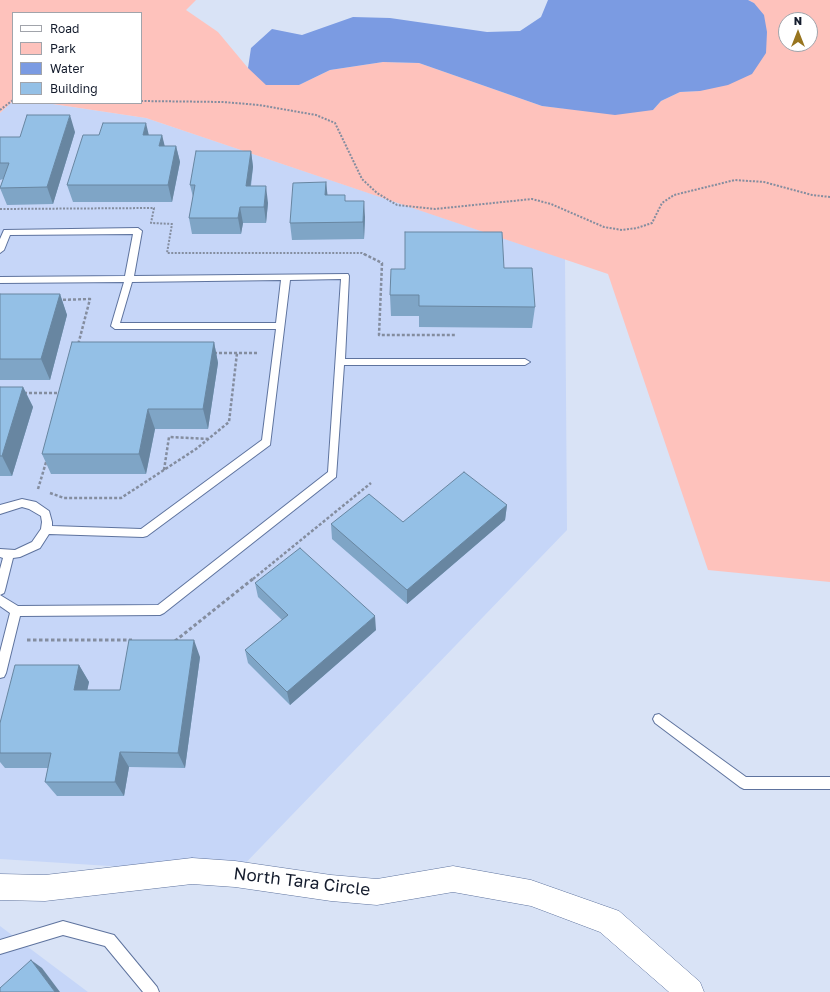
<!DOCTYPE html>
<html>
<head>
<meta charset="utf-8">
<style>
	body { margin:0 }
	#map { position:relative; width:830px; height:992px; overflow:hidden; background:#d9e3f6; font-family:"Golos Text",sans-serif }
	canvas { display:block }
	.legend { position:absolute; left:12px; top:12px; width:130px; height:92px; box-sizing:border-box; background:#fff; border:1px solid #a1a4ab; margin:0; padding:5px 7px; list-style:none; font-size:12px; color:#141c2d }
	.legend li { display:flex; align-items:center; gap:8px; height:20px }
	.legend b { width:20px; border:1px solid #a1a4ab }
	.north { position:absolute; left:778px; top:12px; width:40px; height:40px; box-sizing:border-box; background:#fff; border:1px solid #a1a4ab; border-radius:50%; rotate:0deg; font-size:11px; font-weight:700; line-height:16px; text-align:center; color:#141c2d }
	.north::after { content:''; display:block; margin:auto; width:14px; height:18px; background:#98751f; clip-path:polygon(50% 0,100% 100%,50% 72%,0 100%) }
</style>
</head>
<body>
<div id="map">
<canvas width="830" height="992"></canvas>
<ul class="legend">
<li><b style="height:5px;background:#fff"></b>Road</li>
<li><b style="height:11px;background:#fec2bc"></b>Park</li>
<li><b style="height:11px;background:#7b9be2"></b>Water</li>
<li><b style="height:11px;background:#94c0e6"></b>Building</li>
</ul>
<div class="north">N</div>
</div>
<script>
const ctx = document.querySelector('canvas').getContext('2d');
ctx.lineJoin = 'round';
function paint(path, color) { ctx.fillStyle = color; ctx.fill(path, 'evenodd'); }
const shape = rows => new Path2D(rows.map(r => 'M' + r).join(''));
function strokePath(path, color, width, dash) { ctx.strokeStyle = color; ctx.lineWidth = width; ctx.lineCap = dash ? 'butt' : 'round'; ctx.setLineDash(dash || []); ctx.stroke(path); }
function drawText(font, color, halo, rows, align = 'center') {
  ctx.font = font + ' "Golos Text",sans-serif'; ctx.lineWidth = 4; ctx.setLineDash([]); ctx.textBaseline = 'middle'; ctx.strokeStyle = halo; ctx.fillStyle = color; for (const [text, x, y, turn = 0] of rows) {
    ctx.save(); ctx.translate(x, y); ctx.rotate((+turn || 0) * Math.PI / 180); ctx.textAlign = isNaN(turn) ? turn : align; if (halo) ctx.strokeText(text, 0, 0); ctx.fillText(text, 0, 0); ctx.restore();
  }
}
const built = shape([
	[13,101,13,103,46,103,146,118,565,259,567,530,235,874,0,859,0,113],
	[0,926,88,992,0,992]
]);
const green = shape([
	[0,0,196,0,186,10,218,32,248,68,299,85,330,70,383,62,419,63,542,106,569,109,653,110,661,101,680,92,700,91,754,3,748,0,830,0,830,582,708,570,608,274,146,118,46,103,141,103,141,13,13,13,13,101,0,113],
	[786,20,810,20,810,44,786,44]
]);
const water = shape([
	[548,0,748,0,754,3,764,15,767,32,766,53,752,74,728,85,700,91,680,92,661,101,653,110,615,115,542,106,419,63,383,62,330,70,299,85,266,85,248,68,251,48,272,29,302,35,353,17,390,18,487,32,520,31,541,17]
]);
const pathFar2 = shape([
	[141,101,223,102,259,105,316,115,335,123,362,179,377,193,397,205,435,209,532,199,551,204,604,227,622,230,637,228,652,223,662,203,674,195,735,180,764,182,812,195,830,197],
	[0,110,13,100],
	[0,209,154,208,151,223,172,224,167,253,362,253,366,255]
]);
const pathFar1 = shape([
	[364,254,382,263,379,335,455,335],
	[58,300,90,299,78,345],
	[214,353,259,353],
	[24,393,61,393],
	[164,470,169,437,209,439],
	[38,489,47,459],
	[50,493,64,498,121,498,196,449,229,422,237,353],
	[253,579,371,483]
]);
const path = shape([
	[27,640,132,640],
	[175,641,254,578]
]);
const lane = shape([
	[138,228,142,231,134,276,348,274,349,276,345,359,525,359,530,362,525,365,344,365,336,477,164,613,160,615,20,616,6,673,4,677,0,678,0,652,10,613,0,606,0,595,18,606,158,605,328,472,341,279,290,280,270,445,147,536,143,537,49,534,40,548,20,557,13,558,5,590,4,593,0,595,0,569,3,558,0,557,0,549,15,550,32,542,41,529,42,522,41,516,29,509,22,507,0,514,0,505,22,499,36,502,49,511,52,522,52,526,141,529,262,440,276,329,115,329,111,326,124,282,0,283,0,277,125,276,133,234,10,235,4,250,0,253,0,239,4,230,138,228],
	[281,280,276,323,120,323,132,282,281,280],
	[659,714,746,777,830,777,830,789,744,789,740,787,655,723,653,719,655,715,659,714],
	[63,921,114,935,157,987,159,992,143,992,105,946,63,935,0,954,0,940,63,921]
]);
const street = shape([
	[192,858,235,861,331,875,377,879,453,866,531,880,619,911,700,982,704,992,669,992,600,932,531,906,453,892,377,905,331,901,235,887,192,884,45,901,0,900,0,874,45,875,192,858]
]);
const wall = shape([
	[75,132,53,204,7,205,0,188,3,179,0,180,0,137,20,137],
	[149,135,162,135,164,146,176,146,180,162,172,202,73,202,67,185],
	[251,151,253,167,251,186,268,203,266,223,243,223,241,234,192,234,189,218,193,197,190,185],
	[326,182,327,195,346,201,365,217,364,239,292,240,290,223],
	[504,268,535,307,532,328,419,327,419,316,391,316,390,295],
	[0,294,60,294,67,315,50,380,0,380],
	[214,342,218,363,208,429,155,429,146,474,51,474,42,454],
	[0,387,23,387,33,407,12,476,0,476],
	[507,505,505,520,407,604,332,539,331,524,403,522],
	[255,583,376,630,290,705,248,663,245,650,282,620,258,597],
	[200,657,185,768,129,767,124,796,57,796,45,782,48,768,5,768,0,762,0,723,79,665,89,682,87,690,120,690]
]);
const shadedWall = shape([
	[70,115,75,132,53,204,47,187],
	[146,123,150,140,143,135],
	[162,135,166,151,159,146],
	[176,146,180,162,172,202,168,185],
	[251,151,253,167,248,203,246,186],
	[326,182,328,199,325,195],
	[266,186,268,203,266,223,264,207],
	[364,201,365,217,364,239,363,222],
	[240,207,243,223,241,234,238,218],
	[60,294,67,315,50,380,41,359],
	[214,342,218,363,208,429,203,409],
	[23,387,33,407,12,476,2,456],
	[148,409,155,429,146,474,139,454],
	[507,505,505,520,407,604,407,590],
	[375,616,376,630,290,705,287,692],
	[194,640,200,657,185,768,178,753],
	[79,665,89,682,84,706,74,690],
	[120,752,129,767,124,796,115,782],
	[31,960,42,968,60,992,55,992]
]);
const building = shape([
	[27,115,70,115,47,187,0,188,9,163,0,163,0,137,20,137,27,115],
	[103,123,146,123,143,135,162,135,159,146,176,146,168,185,67,185,83,135,99,135,103,123],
	[196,151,251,151,246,186,266,186,264,207,240,207,238,218,189,218,195,185,190,185,196,151],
	[326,182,325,195,345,195,345,201,364,201,363,222,290,223,293,183,326,182],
	[405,232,502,232,504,268,532,268,535,307,419,306,419,295,390,295,391,269,405,269,405,232],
	[0,294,60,294,41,359,0,359,0,294],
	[72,342,214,342,203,409,148,409,139,454,42,454,72,342],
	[0,387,23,387,2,456,0,456,0,387],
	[464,472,507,505,407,590,331,524,369,494,403,522,464,472],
	[300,548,375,616,287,692,245,650,288,615,255,583,300,548],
	[129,640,194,640,178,753,120,752,115,782,45,782,51,753,0,753,0,723,15,665,79,665,74,690,120,690,129,640],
	[31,960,55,992,0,992,0,988,31,960]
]);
const nearStreetnames = [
	["North Tara Circle",302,882,7]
];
paint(built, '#c6d6f8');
paint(green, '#fec2bc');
paint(water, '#7b9be2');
strokePath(lane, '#5e739e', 2);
strokePath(street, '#5e739e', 1);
strokePath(pathFar2, '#848d9f', 2, [2, 1.5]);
strokePath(pathFar1, '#848d9f', 2.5, [3, 2]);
strokePath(path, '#848d9f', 3, [3.5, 2.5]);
paint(lane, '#fff');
paint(street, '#fff');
paint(wall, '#7fa5c6');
paint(shadedWall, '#6886a1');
paint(building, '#94c0e6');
strokePath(building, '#6886a1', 1);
drawText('17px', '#141c2d', '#fff', nearStreetnames);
</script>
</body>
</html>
